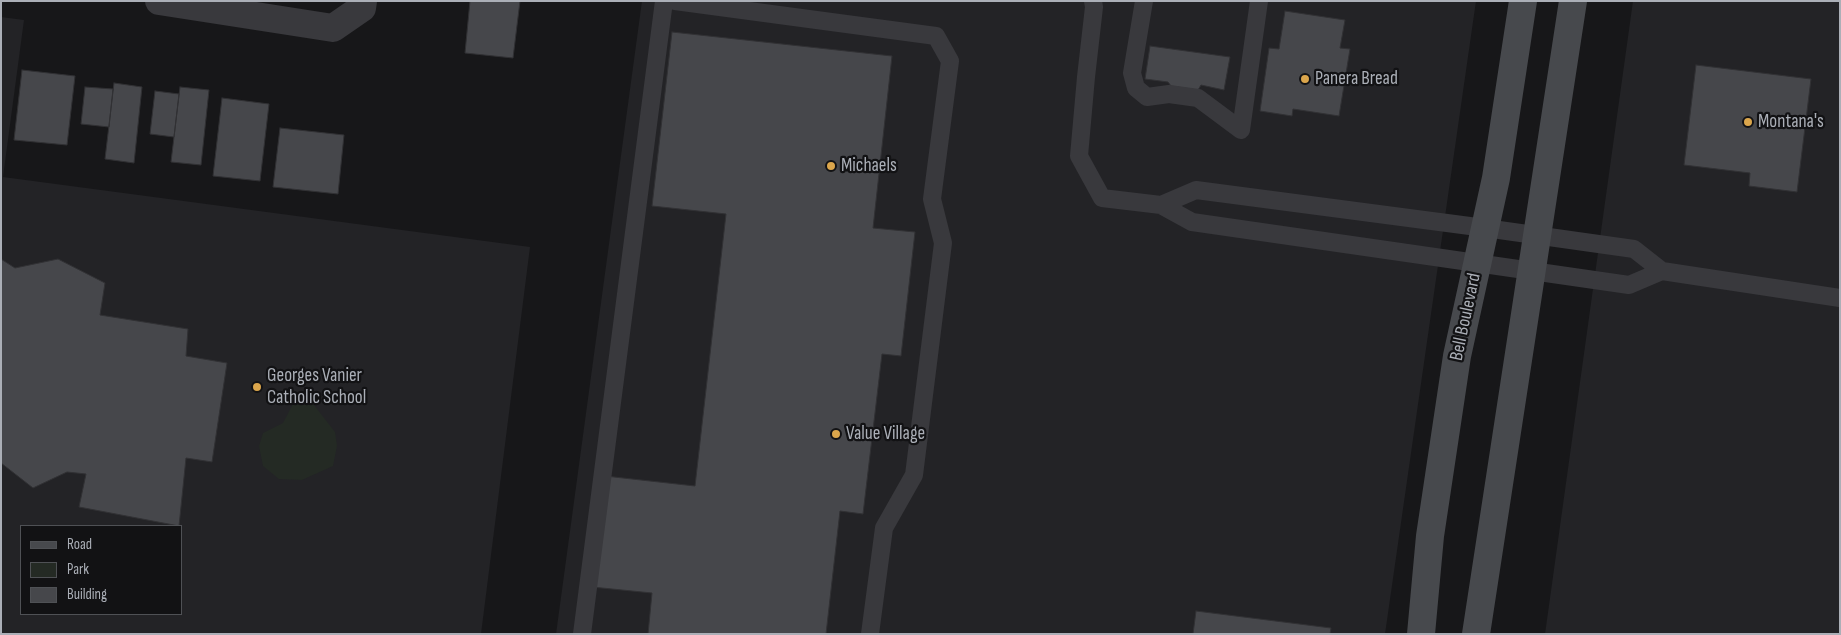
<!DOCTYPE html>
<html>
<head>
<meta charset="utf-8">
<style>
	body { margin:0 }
	#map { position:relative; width:1841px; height:635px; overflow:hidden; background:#171719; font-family:"Sofia Sans Condensed",sans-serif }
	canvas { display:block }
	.frame { position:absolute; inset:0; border:2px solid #abafb7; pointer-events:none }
	.legend { position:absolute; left:20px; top:525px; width:162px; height:90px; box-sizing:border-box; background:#121214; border:1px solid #4f5155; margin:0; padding:6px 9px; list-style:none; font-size:15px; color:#abafb7 }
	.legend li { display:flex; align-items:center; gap:10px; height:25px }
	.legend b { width:25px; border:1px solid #4f5155 }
</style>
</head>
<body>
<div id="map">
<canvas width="1841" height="635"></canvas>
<div class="frame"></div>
<ul class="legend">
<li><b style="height:6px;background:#47494d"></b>Road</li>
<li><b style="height:14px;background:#242a24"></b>Park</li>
<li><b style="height:14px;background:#46474b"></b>Building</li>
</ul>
</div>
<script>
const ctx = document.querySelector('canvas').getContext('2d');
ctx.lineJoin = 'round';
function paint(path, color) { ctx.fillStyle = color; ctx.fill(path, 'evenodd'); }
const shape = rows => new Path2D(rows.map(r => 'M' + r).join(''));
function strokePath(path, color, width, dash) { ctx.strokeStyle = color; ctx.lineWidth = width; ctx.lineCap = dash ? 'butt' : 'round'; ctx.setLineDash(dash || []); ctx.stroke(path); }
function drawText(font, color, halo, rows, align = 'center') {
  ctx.font = font + ' "Sofia Sans Condensed",sans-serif'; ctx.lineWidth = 4.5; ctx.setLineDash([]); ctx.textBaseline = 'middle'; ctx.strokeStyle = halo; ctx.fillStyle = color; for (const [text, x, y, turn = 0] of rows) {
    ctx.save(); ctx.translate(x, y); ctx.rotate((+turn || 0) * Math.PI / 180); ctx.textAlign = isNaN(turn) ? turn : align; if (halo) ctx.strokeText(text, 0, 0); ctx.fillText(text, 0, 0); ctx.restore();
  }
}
const built = shape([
	[642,1,1476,1,1385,634,556,634],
	[1633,1,1840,1,1840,634,1545,634],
	[1,17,24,20,3,177,530,247,481,634,1,634],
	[21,526,181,526,181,614,21,614]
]);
const green = shape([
	[298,394,310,400,335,432,337,446,333,466,302,480,279,479,263,466,259,446,263,433,283,423]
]);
const building = shape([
	[470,1,520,1,513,58,465,53,470,1],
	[1285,11,1345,20,1340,48,1350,49,1339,116,1293,109,1292,116,1260,111,1269,48,1279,49,1285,11],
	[672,32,892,56,873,228,915,232,901,356,882,354,863,514,840,511,826,634,648,634,652,593,592,587,605,476,695,486,726,214,652,206,672,32],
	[1150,46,1230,57,1224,90,1201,85,1198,90,1171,86,1168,82,1145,79,1150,46],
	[1696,65,1811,79,1797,192,1749,186,1750,173,1684,165,1696,65],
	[22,70,75,76,67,145,14,140,22,70],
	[114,83,142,87,134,163,105,159,114,83],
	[85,87,113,89,109,127,81,124,85,87],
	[180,87,209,90,201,165,171,162,180,87],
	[155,91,179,94,174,137,150,134,155,91],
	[222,98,269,104,260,181,213,176,222,98],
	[280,128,344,135,338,194,273,187,280,128],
	[1,259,15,268,58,259,105,283,100,315,188,329,186,356,227,363,212,462,186,458,179,526,79,507,86,474,67,472,33,488,1,463,1,259],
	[1196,611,1331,628,1330,634,1193,634,1196,611]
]);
const lane = shape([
	[675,1,936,36,950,61,932,199,943,243,914,475,884,528,870,634],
	[1093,1,1094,7,1086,77,1079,156,1102,198,1161,205,1192,222,1629,285,1662,271],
	[1144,1,1132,73,1136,88,1147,97,1169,94,1198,98,1241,130,1259,1],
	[1161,205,1196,190,1485,228,1634,249,1662,271,1840,298],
	[582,634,664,1]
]);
const street = shape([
	[159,1,333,28,362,8,363,1]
]);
const secondary = shape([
	[1421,634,1430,536,1457,356,1496,178,1523,1],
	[1476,634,1573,1]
]);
const markers = [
	[1305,79,5,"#dba64c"],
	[1748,122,5,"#dba64c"],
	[831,166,5,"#dba64c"],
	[257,387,5,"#dba64c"],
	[836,434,5,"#dba64c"]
];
const poiNames = [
	["Panera Bread",1315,79],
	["Montana's",1758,122],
	["Michaels",841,166],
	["Georges Vanier",267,376],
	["Catholic School",267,398],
	["Value Village",846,434]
];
const streetNames = [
	["Bell Boulevard",1466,317,-78]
];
paint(built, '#232326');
paint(green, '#242a24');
paint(building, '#46474b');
strokePath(building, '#313134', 1);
strokePath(lane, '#39393d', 18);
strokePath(street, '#39393d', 28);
strokePath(secondary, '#47494d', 28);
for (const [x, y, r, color] of markers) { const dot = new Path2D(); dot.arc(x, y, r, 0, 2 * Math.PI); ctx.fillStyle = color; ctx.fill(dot); strokePath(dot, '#121214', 2); }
drawText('19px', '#abafb7', '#121214', poiNames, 'left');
drawText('19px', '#abafb7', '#121214', streetNames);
</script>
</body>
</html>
